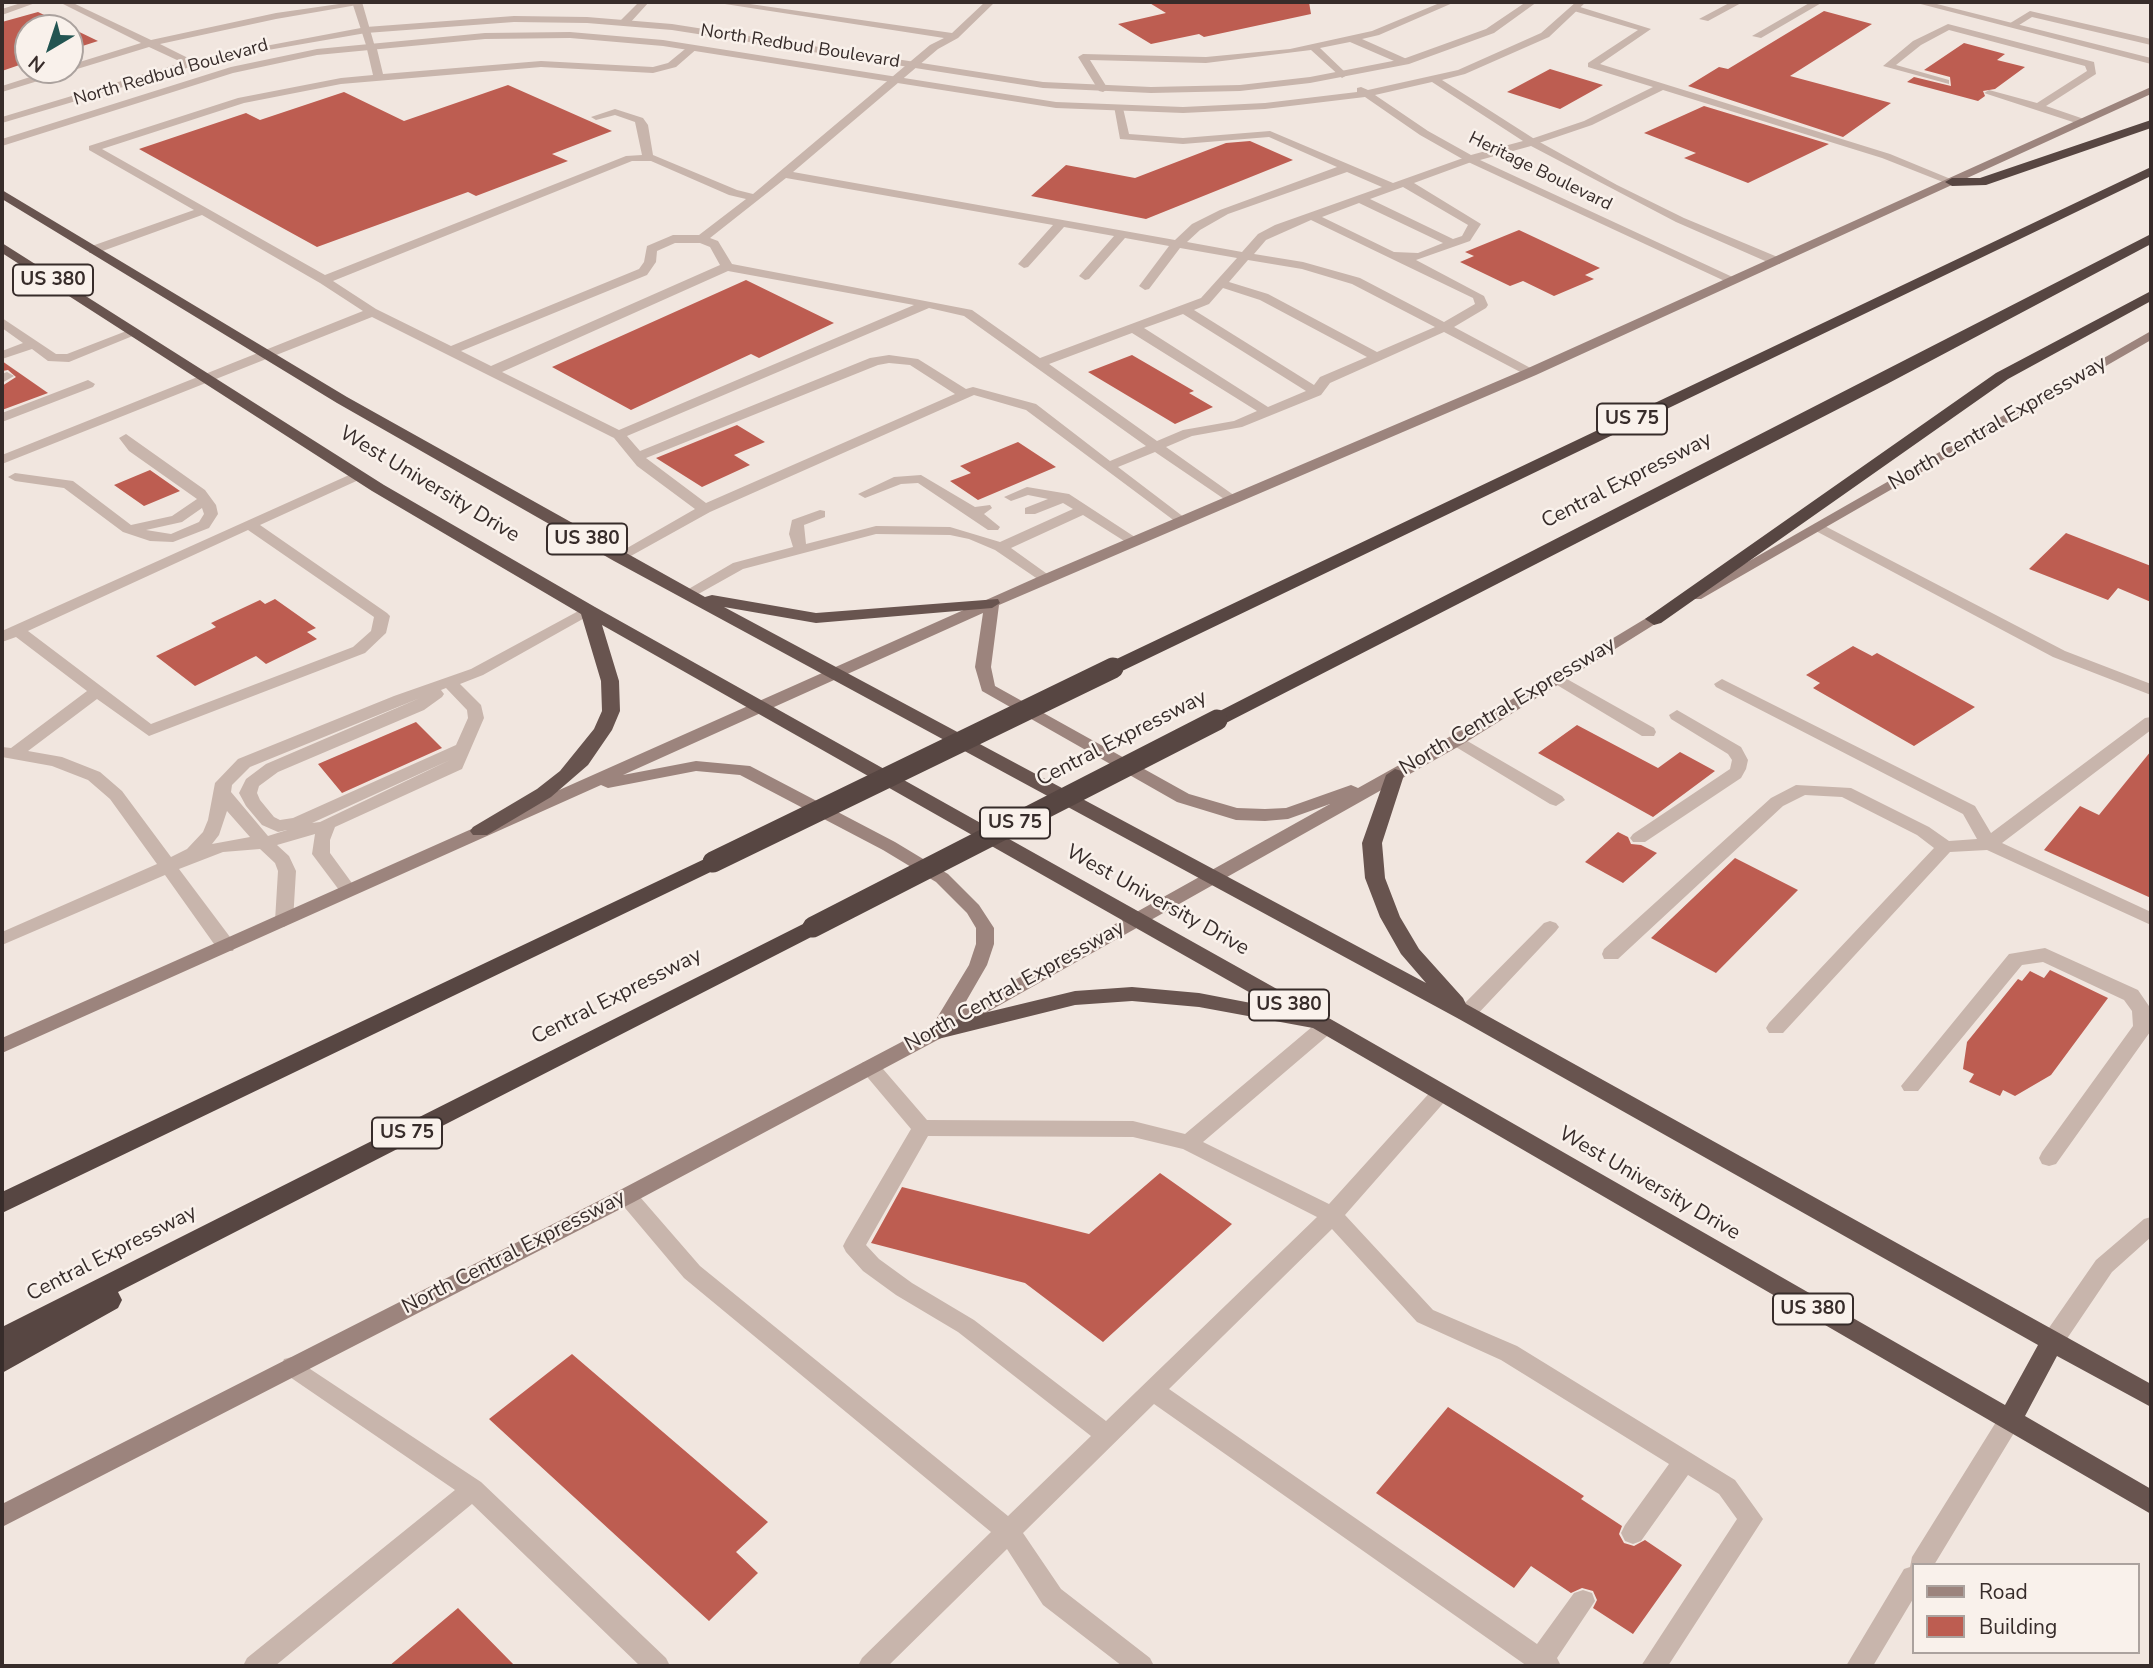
<!DOCTYPE html>
<html>
<head>
<meta charset="utf-8">
<style>
	body { margin:0 }
	#map { position:relative; width:2153px; height:1668px; overflow:hidden; background:#f1e6df; font-family:"Nunito Sans",sans-serif }
	canvas { display:block }
	.frame { position:absolute; inset:0; border:4px solid #372c2a; pointer-events:none }
	.legend { position:absolute; left:1912px; top:1563px; width:228px; height:91px; box-sizing:border-box; background:#f9f1eb; border:2px solid #aba29e; margin:0; padding:9px 12px; list-style:none; font-size:21px; color:#372c2a }
	.legend li { display:flex; align-items:center; gap:14px; height:35px }
	.legend b { width:35px; border:2px solid #aba29e }
	.north { position:absolute; left:14px; top:14px; width:70px; height:70px; box-sizing:border-box; background:#f9f1eb; border:2px solid #aba29e; border-radius:50%; rotate:219deg; font-size:19px; font-weight:700; line-height:28px; text-align:center; color:#372c2a }
	.north::after { content:''; display:block; margin:auto; width:24px; height:32px; background:#235552; clip-path:polygon(50% 0,100% 100%,50% 72%,0 100%) }
</style>
</head>
<body>
<div id="map">
<canvas width="2153" height="1668"></canvas>
<div class="frame"></div>
<ul class="legend">
<li><b style="height:9px;background:#9c847d"></b>Road</li>
<li><b style="height:19px;background:#bd5d51"></b>Building</li>
</ul>
<div class="north">N</div>
</div>
<script>
const ctx = document.querySelector('canvas').getContext('2d');
ctx.lineJoin = 'round';
function paint(path, color) { ctx.fillStyle = color; ctx.fill(path, 'evenodd'); }
const shape = rows => new Path2D(rows.map(r => 'M' + r).join(''));
function strokePath(path, color, width, dash) { ctx.strokeStyle = color; ctx.lineWidth = width; ctx.lineCap = dash ? 'butt' : 'round'; ctx.setLineDash(dash || []); ctx.stroke(path); }
function drawText(font, color, halo, rows, align = 'center') {
  ctx.font = font + ' "Nunito Sans",sans-serif'; ctx.lineWidth = 5; ctx.setLineDash([]); ctx.textBaseline = 'middle'; ctx.strokeStyle = halo; ctx.fillStyle = color; for (const [text, x, y, turn = 0] of rows) {
    ctx.save(); ctx.translate(x, y); ctx.rotate((+turn || 0) * Math.PI / 180); ctx.textAlign = isNaN(turn) ? turn : align; if (halo) ctx.strokeText(text, 0, 0); ctx.fillText(text, 0, 0); ctx.restore();
  }
}
const building = shape([
	[1148,2,1309,2,1311,14,1204,37,1199,34,1151,44,1118,24,1166,13],
	[1824,11,1872,24,1790,76,1891,103,1843,137,1688,86,1719,67,1728,69],
	[38,12,98,41,70,50,70,28,28,28,28,62,2,71,2,22],
	[1964,43,2005,54,1997,60,2025,67,1995,89,1983,91,1985,96,1978,101,1907,82,1914,77,1951,86,1950,77,1924,70],
	[1550,69,1603,85,1560,109,1507,92],
	[508,85,612,131,552,154,568,161,476,196,468,192,317,247,139,149,246,113,260,120,344,92,404,121],
	[1704,106,1829,144,1748,183,1684,158,1696,153,1644,133],
	[1250,141,1293,160,1146,219,1031,196,1066,165,1135,178,1226,143],
	[1519,230,1600,268,1585,275,1594,279,1554,296,1523,281,1510,286,1460,262,1474,256,1465,252],
	[746,280,834,323,759,358,751,354,631,410,552,367],
	[1132,355,1194,391,1189,393,1213,407,1175,424,1088,372],
	[2,361,48,393,2,410,2,386,16,377,8,370,2,371],
	[737,425,765,442,734,455,750,465,702,487,656,458],
	[1018,442,1056,467,978,500,950,481,971,473,960,466],
	[150,470,180,491,144,506,114,485],
	[2066,533,2151,566,2151,602,2118,588,2108,600,2029,569],
	[275,599,316,628,307,632,317,639,266,664,256,656,195,686,156,656,216,627,211,623,260,600,265,604],
	[1853,646,1872,656,1877,653,1975,707,1914,746,1813,688,1820,683,1806,675],
	[416,722,442,748,342,793,318,764],
	[1577,725,1658,768,1680,752,1715,771,1653,817,1538,753],
	[2151,751,2151,898,2044,850,2080,806,2099,815],
	[1618,832,1628,837,1631,844,1641,845,1657,853,1623,883,1585,862],
	[1735,858,1798,890,1716,973,1651,938],
	[2050,970,2108,998,2051,1075,2015,1096,2003,1090,2000,1096,1969,1082,1974,1074,1963,1069,1967,1042,2018,979,2022,981,2030,971,2044,978],
	[1160,1173,1232,1224,1103,1342,1025,1283,871,1243,902,1187,1089,1234],
	[572,1354,768,1522,736,1552,758,1573,709,1621,489,1419],
	[1448,1407,1584,1496,1581,1499,1622,1526,1619,1534,1624,1543,1634,1546,1645,1540,1682,1565,1633,1634,1593,1608,1597,1600,1593,1591,1582,1588,1571,1593,1531,1566,1514,1588,1376,1493],
	[458,1608,515,1666,389,1666]
]);
const service = shape([
	[24,2,38,2,2,15,2,9,24,2],
	[59,2,71,2,151,40,276,13,353,2,363,4,276,19,160,44,196,62,196,66,192,67,149,47,2,92,2,86,52,70,70,70,70,65,141,43,59,2],
	[639,2,649,2,629,24,621,24,621,20,639,2],
	[712,2,736,2,952,33,985,2,995,2,958,38,938,49,793,172,1175,240,1192,224,1220,210,1337,167,1269,137,1183,144,1120,139,1114,106,1123,108,1129,134,1183,138,1270,131,1393,183,1466,157,1474,157,1474,161,1414,183,1481,224,1470,241,1416,260,1484,296,1488,305,1486,308,1454,327,1538,372,1531,376,1526,375,1444,332,1330,383,1321,395,1242,427,1192,436,1166,447,1235,496,1237,499,1230,503,1155,452,1118,467,1185,518,1185,524,1180,525,1026,410,974,395,710,512,620,562,615,561,615,555,695,509,637,466,614,438,372,317,2,464,2,455,363,311,320,283,202,215,97,253,89,253,89,247,194,210,89,150,89,146,238,98,341,78,373,75,366,45,371,42,376,45,383,74,541,61,653,67,668,63,690,45,699,47,676,67,653,73,541,67,341,84,244,103,102,149,325,275,626,156,642,155,635,122,615,115,596,120,591,117,615,109,643,118,648,125,653,155,737,190,753,194,930,45,944,38,712,2],
	[632,161,651,161,729,195,746,199,699,235,673,235,647,246,644,262,639,269,451,346,376,309,333,281,632,161],
	[1347,172,1382,187,1275,225,1258,234,1242,252,1187,242,1200,230,1228,214,1347,172],
	[786,178,1053,225,1018,264,1024,268,1028,267,1064,227,1114,236,1079,276,1085,280,1089,279,1125,238,1169,246,1139,286,1145,290,1149,289,1180,248,1237,258,1201,298,1040,358,972,310,732,264,718,241,710,238,786,178],
	[1403,187,1468,225,1462,236,1453,239,1370,199,1403,187],
	[1359,203,1443,243,1418,253,1394,252,1322,217,1359,203],
	[1311,220,1473,298,1475,304,1444,322,1360,278,1303,262,1254,254,1266,240,1311,220],
	[675,243,700,243,710,247,720,265,491,366,461,351,647,275,656,262,657,251,675,243],
	[1248,260,1302,269,1352,284,1435,327,1377,352,1268,294,1229,282,1248,260],
	[728,271,914,305,619,430,502,372,728,271],
	[1223,288,1260,300,1367,357,1320,377,1314,385,1194,310,1209,304,1223,288],
	[929,308,964,316,1146,446,1110,461,1036,404,973,387,966,389,918,359,889,355,870,358,640,451,627,436,929,308],
	[1183,314,1306,391,1268,407,1144,328,1183,314],
	[1132,333,1257,411,1234,421,1183,430,1157,441,1049,364,1132,333],
	[889,363,910,365,955,394,706,503,646,458,878,365,889,363],
	[1442,2,1455,2,1379,35,1362,39,1409,60,1409,64,1401,64,1350,42,1320,48,1346,73,1347,75,1342,78,1311,50,1206,63,1090,60,1108,89,1103,92,1099,91,1078,57,1083,54,1206,57,1290,49,1372,31,1442,2],
	[1731,2,1743,2,1708,21,1699,19,1731,2],
	[1811,2,1823,2,1761,38,1752,36,1811,2],
	[1577,6,1651,29,1600,64,1890,154,1958,182,1948,184,1882,158,1663,90,1592,125,1536,144,1528,144,1528,140,1584,121,1653,87,1588,67,1588,63,1638,30,1574,11,1574,7,1577,6],
	[2030,11,2151,39,2151,45,2032,17,2016,27,2007,25,2030,11],
	[1948,24,2094,62,2096,74,2046,106,2084,119,2084,123,2076,123,1984,93,1989,90,2037,103,2087,71,2085,66,1949,30,1921,45,1896,65,1949,80,1949,84,1883,66,1913,41,1948,24],
	[2,318,56,354,67,354,129,330,139,330,140,333,69,362,48,361,32,349,2,359,2,351,23,343,2,328,2,318],
	[7,372,14,376,2,383,2,374,7,372],
	[88,380,95,384,93,387,2,422,2,413,88,380],
	[126,434,205,490,216,505,218,514,209,528,173,542,150,541,123,532,64,488,15,481,8,477,15,473,73,481,131,525,172,516,197,499,129,451,119,438,126,434],
	[202,508,204,514,199,522,171,534,146,530,182,522,202,508],
	[358,471,365,475,363,478,260,525,387,613,390,616,386,633,365,653,149,736,97,699,28,751,62,757,100,772,122,791,171,857,187,849,203,832,208,820,215,783,238,759,394,696,471,669,584,608,594,608,597,611,483,675,460,684,481,705,484,718,462,769,335,827,330,840,330,853,357,890,354,894,342,894,312,854,315,834,277,845,289,856,296,871,293,921,284,927,275,921,278,871,275,863,260,849,223,852,179,869,233,941,235,946,233,951,219,951,165,875,2,945,2,932,157,864,110,799,88,780,52,766,2,757,2,747,11,748,87,691,16,637,2,642,2,631,358,471],
	[248,530,374,617,371,631,353,647,151,724,28,631,248,530],
	[446,688,467,710,468,718,456,745,293,818,280,820,274,817,260,800,257,793,259,786,278,772,424,710,442,697,444,694,441,690,446,688],
	[420,698,266,764,246,779,239,793,246,806,262,825,278,832,287,830,268,836,231,792,232,785,250,767,420,698],
	[450,760,320,822,312,823,450,760],
	[227,811,250,837,212,844,219,835,227,811],
	[921,475,975,507,990,505,992,508,984,514,1000,527,998,530,988,530,918,483,901,484,865,498,858,494,894,477,921,475],
	[1027,487,1069,494,1141,541,1139,544,1129,544,1083,515,1011,548,1050,576,1053,579,1050,582,1045,584,995,550,969,539,950,535,876,534,743,569,693,597,683,597,680,594,733,563,793,547,789,534,792,520,820,510,825,511,825,517,804,525,806,544,876,526,950,527,1000,542,1073,509,1063,503,1035,514,1025,514,1025,508,1048,499,1028,495,1011,501,1004,497,1027,487],
	[1819,523,2065,651,2151,684,2151,695,2053,657,1814,530,1814,524,1819,523],
	[1558,674,1654,728,1656,732,1654,736,1642,736,1552,682,1550,679,1552,676,1558,674],
	[1722,679,1975,806,1991,833,2145,718,2151,717,2151,730,2002,843,2151,912,2151,925,1987,850,1950,852,1783,1033,1769,1033,1766,1028,1769,1023,1934,848,1917,835,1842,797,1805,795,1783,806,1618,959,1604,959,1602,954,1604,949,1771,798,1796,785,1851,788,1929,827,1949,841,1977,839,1963,814,1716,687,1714,684,1722,679],
	[1677,710,1741,747,1748,760,1746,769,1741,778,1645,842,1633,842,1630,838,1633,834,1730,769,1732,760,1728,754,1671,719,1669,715,1677,710],
	[1457,735,1562,796,1565,800,1556,806,1550,804,1451,744,1449,740,1451,736,1457,735],
	[1550,921,1556,923,1559,927,1556,931,1473,1019,1459,1019,1456,1014,1459,1009,1544,923,1550,921],
	[2045,948,2138,990,2151,1009,2150,1032,2056,1164,2049,1166,2042,1164,2039,1158,2042,1152,2133,1026,2132,1011,2124,1000,2043,962,2022,965,1918,1091,1904,1091,1901,1086,2009,954,2045,948],
	[1326,1019,1333,1021,1336,1026,1333,1031,1203,1142,1329,1204,1433,1089,1447,1089,1450,1094,1447,1099,1345,1215,1433,1310,1517,1346,1735,1480,1763,1519,1668,1666,1641,1666,1737,1519,1719,1494,1688,1475,1641,1541,1633,1544,1625,1541,1621,1533,1625,1525,1669,1464,1501,1360,1417,1322,1332,1229,1169,1389,1537,1644,1574,1593,1583,1590,1592,1593,1595,1601,1557,1658,1561,1666,1527,1666,1154,1404,1023,1533,1061,1589,1150,1658,1154,1666,1122,1666,1043,1605,1007,1549,888,1666,858,1666,862,1658,991,1532,684,1278,620,1202,617,1196,620,1190,627,1188,634,1190,700,1266,1008,1516,1091,1436,958,1332,896,1295,863,1271,846,1252,843,1246,846,1240,911,1129,863,1072,860,1067,863,1062,877,1062,927,1120,1133,1121,1185,1134,1319,1021,1326,1019],
	[928,1136,1133,1137,1183,1149,1317,1217,1106,1421,974,1320,912,1283,879,1259,866,1245,928,1136],
	[2151,1217,2151,1237,2112,1272,2060,1349,2052,1351,2044,1349,2041,1342,2044,1335,2096,1260,2144,1219,2151,1217],
	[292,1357,481,1482,666,1658,670,1666,640,1666,472,1504,275,1666,243,1666,247,1658,455,1490,284,1373,281,1366,284,1359,292,1357],
	[2009,1411,2017,1414,2020,1421,2017,1428,1934,1565,1913,1565,1913,1599,1873,1666,1846,1666,1904,1569,1910,1567,1912,1557,2001,1414,2009,1411]
]);
const minor = shape([
	[352,2,362,2,375,47,366,45,352,2],
	[1913,2,1929,2,2151,58,2151,64,1913,2]
]);
const tertiary = shape([
	[1526,2,1537,2,1494,33,1409,64,1310,83,1240,91,1151,93,1043,88,672,30,587,23,514,22,366,33,245,54,197,65,2,123,2,117,191,60,366,27,514,16,587,17,672,24,1043,82,1151,87,1240,85,1310,77,1403,59,1486,29,1526,2],
	[1576,2,1586,2,1549,37,1465,74,1442,80,1536,140,1617,185,1684,218,1780,258,1780,264,1772,264,1676,222,1531,146,1480,160,1739,280,1729,283,1466,161,1420,135,1365,97,1265,109,1183,113,1056,108,663,46,570,38,485,39,317,55,233,73,2,146,2,139,231,67,317,49,485,33,570,32,663,40,1056,102,1183,107,1265,103,1357,92,1357,88,1361,87,1368,90,1458,70,1541,33,1576,2],
	[1432,82,1523,141,1471,155,1428,131,1375,95,1432,82]
]);
const secondary = shape([
	[2151,87,2151,94,1536,375,999,605,991,667,995,686,1189,794,1237,808,1265,809,1286,808,1351,785,1358,788,1451,736,1663,608,1673,608,1676,611,1463,744,945,1036,634,1202,2,1527,2,1504,620,1190,932,1026,969,965,976,944,976,928,967,913,936,882,883,850,740,775,696,771,608,788,601,785,2,1053,2,1038,1040,576,1526,369,2151,87],
	[983,613,975,667,982,691,1177,802,1236,820,1265,821,1288,819,1330,804,961,1010,987,965,994,944,994,928,979,905,948,874,895,842,750,766,696,761,623,775,983,613],
	[2151,331,2151,340,1701,599,1691,599,1688,596,2151,331]
]);
const trunk = shape([
	[2,190,347,397,705,597,712,595,816,613,998,599,1000,603,992,608,816,623,724,607,1426,983,1401,954,1380,917,1365,878,1362,843,1386,775,1395,769,1402,771,1404,775,1382,843,1385,878,1400,917,1419,949,1463,998,1466,1004,2151,1384,2151,1407,2057,1356,2025,1416,2151,1489,2151,1514,1313,1028,1199,1007,1132,1001,1075,1005,938,1039,930,1036,927,1031,930,1026,1075,991,1132,987,1199,993,1277,1008,602,625,619,681,620,711,612,730,588,765,551,797,487,835,473,835,470,831,473,827,537,789,560,771,594,729,602,711,601,681,581,614,372,491,2,253,2,243,384,485,595,607,1334,1021,2005,1405,2038,1345,1459,1019,614,561,337,403,2,199,2,190]
]);
const motorway = shape([
	[2151,120,2151,128,1986,185,1952,186,1945,182,1952,178,1980,178,2151,120],
	[2151,167,2151,176,1120,672,1106,672,1103,668,1106,664,2151,167],
	[2151,234,2151,244,1887,384,1224,724,1217,726,1207,720,1210,716,2151,234],
	[2151,291,2151,301,2008,379,1661,623,1654,625,1645,619,1996,373,2151,291],
	[713,855,721,857,724,862,721,867,2,1213,2,1192,713,855],
	[813,919,821,922,824,927,821,932,118,1292,122,1300,118,1308,2,1373,2,1327,813,919]
]);
const motorwayBridge = shape([
	[713,862,1113,668],
	[813,927,1217,720]
]);
const farStreetnames = [
	["North Redbud Boulevard",800,47,9],
	["North Redbud Boulevard",171,73,-16],
	["Heritage Boulevard",1540,172,26]
];
const shields = [
	[53,280,80],
	[1632,419,70],
	[587,539,80],
	[1015,823,70],
	[1289,1005,80],
	[407,1133,70],
	[1813,1309,80]
];
const shieldNames = [
	["US 380",53,280],
	["US 75",1632,419],
	["US 380",587,539],
	["US 75",1015,823],
	["US 380",1289,1005],
	["US 75",407,1133],
	["US 380",1813,1309]
];
const streetNames = [
	["North Central Expressway",1998,424,-30],
	["Central Expressway",1627,481,-27],
	["West University Drive",429,485,31],
	["North Central Expressway",1508,707,-31],
	["Central Expressway",1122,739,-27],
	["West University Drive",1157,901,29],
	["North Central Expressway",1015,987,-29],
	["Central Expressway",617,997,-27],
	["West University Drive",1649,1184,30],
	["North Central Expressway",514,1253,-27],
	["Central Expressway",112,1254,-27]
];
paint(building, '#bd5d51');
paint(service, '#c8b5ac');
paint(minor, '#c8b5ac');
paint(tertiary, '#c8b5ac');
paint(secondary, '#9c847d');
paint(trunk, '#68544f');
paint(motorway, '#574642');
strokePath(motorwayBridge, '#574642', 21);
drawText('18px', '#372c2a', '#f9f1eb', farStreetnames);
for (const [x, y, w] of shields) { const box = new Path2D(); box.roundRect(x - w / 2, y - 15.5, w, 31, 5); ctx.fillStyle = '#f9f1eb'; ctx.fill(box); strokePath(box, '#372c2a', 2); }
drawText('bold 19px', '#372c2a', null, shieldNames);
drawText('21px', '#372c2a', '#f9f1eb', streetNames);
</script>
</body>
</html>
